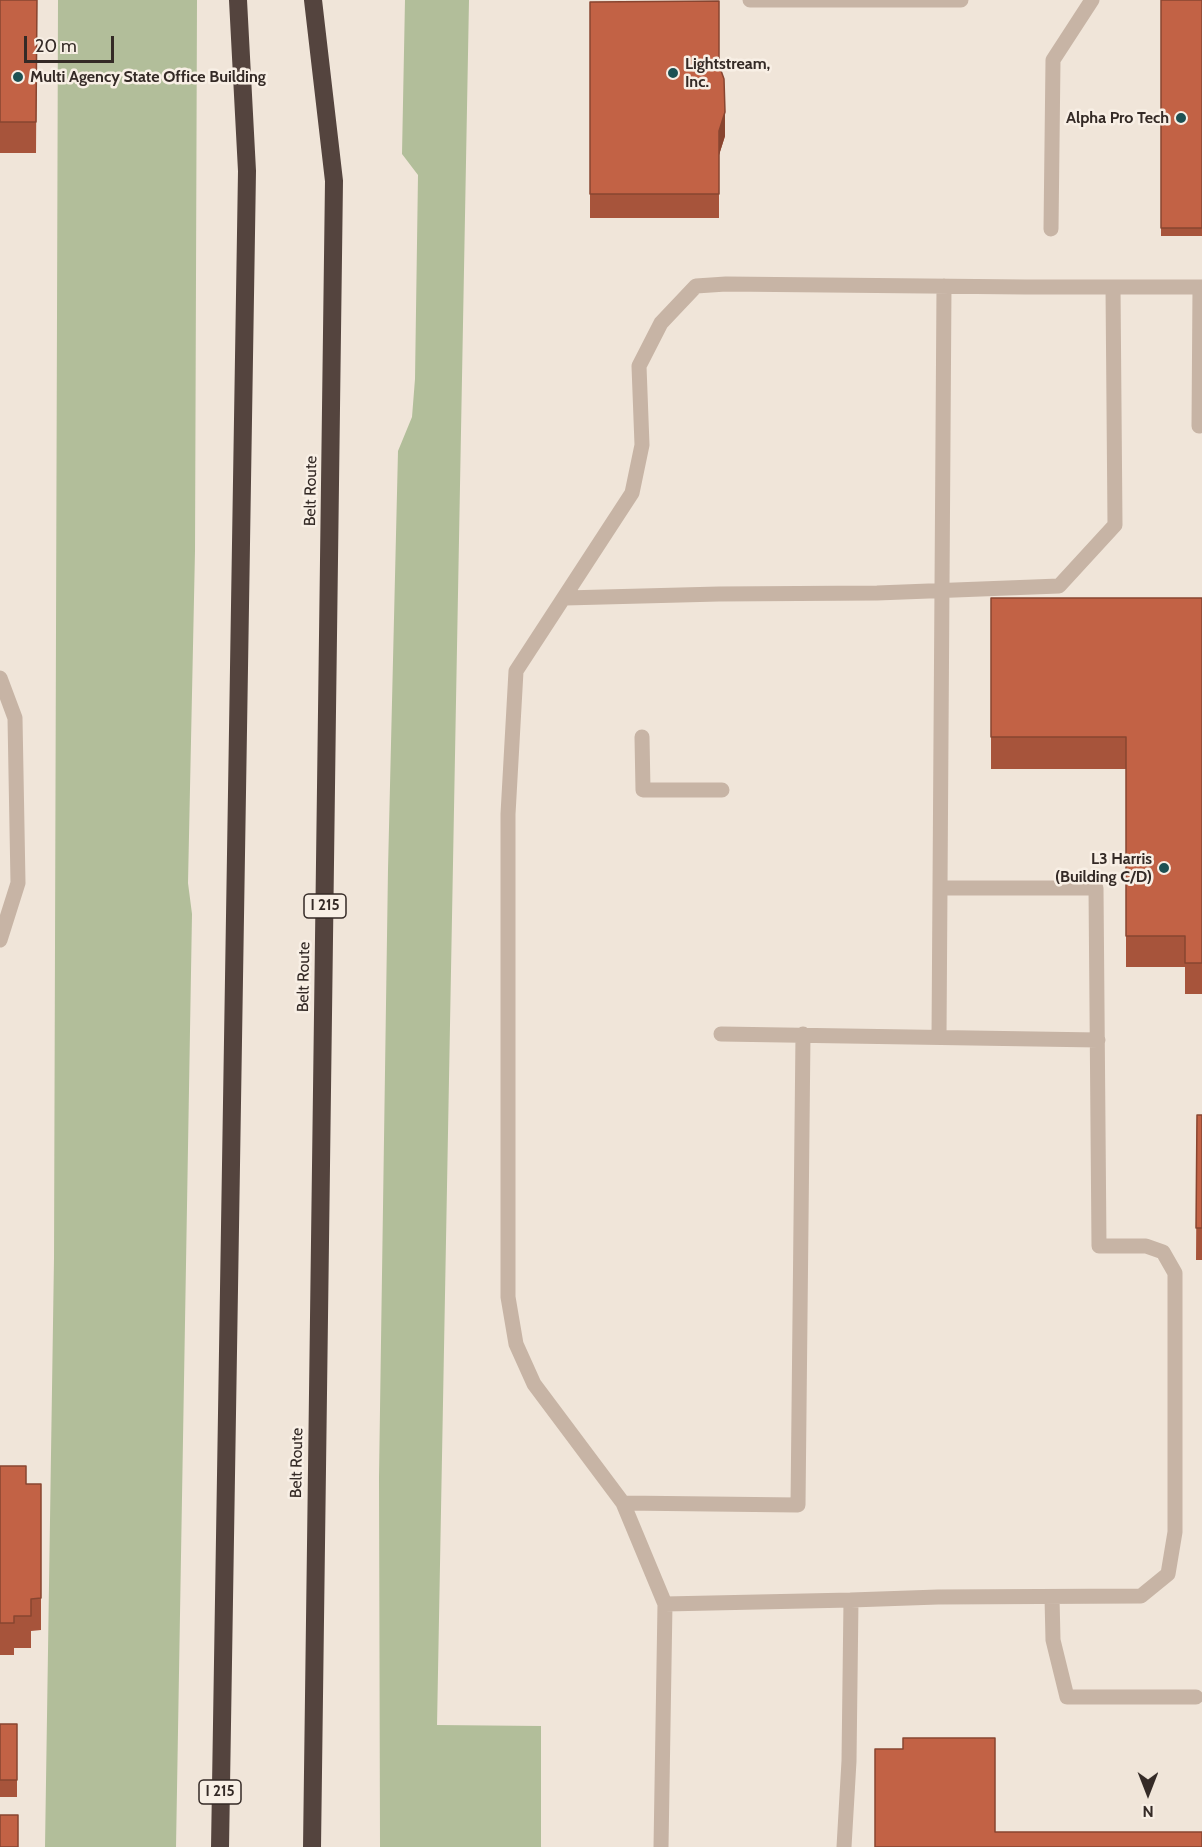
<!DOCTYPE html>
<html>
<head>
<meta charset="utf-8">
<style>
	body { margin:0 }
	#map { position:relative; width:1202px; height:1847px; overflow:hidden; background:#f0e5d9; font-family:Cabin,sans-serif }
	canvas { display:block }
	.north { position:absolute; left:1118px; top:1763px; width:60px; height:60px; -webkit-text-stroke:4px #f8efe5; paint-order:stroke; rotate:180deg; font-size:16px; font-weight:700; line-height:24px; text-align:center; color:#342a26 }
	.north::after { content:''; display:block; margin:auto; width:21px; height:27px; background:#342a26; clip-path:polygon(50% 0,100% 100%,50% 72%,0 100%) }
	.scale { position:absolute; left:24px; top:36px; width:90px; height:27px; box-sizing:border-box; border:3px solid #342a26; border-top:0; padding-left:8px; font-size:18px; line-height:21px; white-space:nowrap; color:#342a26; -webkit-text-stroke:4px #f8efe5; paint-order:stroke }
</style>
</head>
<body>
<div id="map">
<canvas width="1202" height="1847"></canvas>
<div class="north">N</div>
<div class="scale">20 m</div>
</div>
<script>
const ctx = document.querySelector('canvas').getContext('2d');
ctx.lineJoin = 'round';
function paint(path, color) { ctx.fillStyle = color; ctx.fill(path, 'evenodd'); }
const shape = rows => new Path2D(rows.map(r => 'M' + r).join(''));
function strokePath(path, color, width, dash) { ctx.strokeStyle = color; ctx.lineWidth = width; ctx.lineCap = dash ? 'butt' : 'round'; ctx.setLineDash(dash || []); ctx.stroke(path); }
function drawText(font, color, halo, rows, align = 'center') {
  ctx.font = font + ' Cabin,sans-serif'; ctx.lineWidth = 5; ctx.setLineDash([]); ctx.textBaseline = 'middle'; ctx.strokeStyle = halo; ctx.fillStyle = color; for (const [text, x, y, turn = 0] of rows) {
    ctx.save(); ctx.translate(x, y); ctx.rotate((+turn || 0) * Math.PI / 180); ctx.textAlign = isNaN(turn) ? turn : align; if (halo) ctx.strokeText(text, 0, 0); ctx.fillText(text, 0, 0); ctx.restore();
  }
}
const green = shape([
	[58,0,197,0,195,551,188,883,192,914,176,1847,45,1847,54,1258],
	[405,0,469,0,437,1725,541,1726,541,1847,380,1847,379,1477,388,869,398,451,412,417,415,379,418,175,402,154]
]);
const lane = shape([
	[750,0,961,0],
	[1051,229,1053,60,1092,0],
	[1199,426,1200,287],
	[565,598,719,594,877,593,1059,586,1115,525,1113,287],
	[0,678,15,718,18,883,0,940],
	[642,737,643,790,722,790],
	[721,1034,1098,1040],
	[939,1037,944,286],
	[623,1503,798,1505,803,1034],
	[1052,1597,1053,1640,1067,1697,1196,1697],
	[665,1604,851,1600],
	[661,1847,665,1604,623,1503,534,1384,516,1344,508,1297,508,814,516,671,632,493,642,445,639,366,661,323,696,286,726,284,1026,287,1202,287],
	[844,1847,849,1761,851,1600,938,1597,1141,1596,1168,1574,1175,1532,1175,1273,1163,1252,1146,1246,1099,1246,1096,888,940,888]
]);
const highway = shape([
	[220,1847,247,171,238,0],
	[312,1847,334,181,313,0]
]);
const wall = shape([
	[0,0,37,0,36,153,0,153],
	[1161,0,1202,0,1202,236,1161,236],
	[590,2,719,65,725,136,719,155,719,218,590,218],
	[991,598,1202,598,1202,994,1185,994,1185,967,1126,967,1126,769,991,769],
	[1197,1115,1202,1115,1202,1260,1196,1260],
	[0,1466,26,1484,41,1484,41,1630,31,1631,31,1648,14,1648,14,1655,0,1655],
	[0,1724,17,1724,17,1797,0,1797]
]);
const shadedWall = shape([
	[725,112,725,136,719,155,719,218,719,131]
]);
const building = shape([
	[0,0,37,0,36,122,0,122,0,0],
	[1161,0,1202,0,1202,228,1161,228,1161,0],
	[719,1,719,65,724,79,725,112,719,131,719,194,590,194,590,2,719,1],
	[991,598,1202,598,1202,963,1185,963,1185,936,1126,936,1126,737,991,737,991,598],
	[1197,1115,1202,1115,1202,1228,1196,1228,1197,1115],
	[0,1466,26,1466,26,1484,41,1484,41,1598,31,1599,31,1616,14,1616,14,1623,0,1623,0,1466],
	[0,1724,17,1724,17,1780,0,1780,0,1724],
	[903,1738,995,1738,995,1832,1202,1832,1202,1847,875,1847,875,1749,903,1749,903,1738],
	[0,1815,18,1815,18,1847,0,1847,0,1815]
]);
const markers = [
	[673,73,6,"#1d5153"],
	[18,77,6,"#1d5153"],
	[1181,118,6,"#1d5153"],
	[1164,868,6,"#1d5153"]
];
const shields = [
	[325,906,42],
	[220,1792,42]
];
const shieldNames = [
	["I 215",325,906],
	["I 215",220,1792]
];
const poiNames = [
	["Lightstream,",685,64],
	["Inc.",685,82],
	["Multi Agency State Office Building",30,77],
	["Alpha Pro Tech",1169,118,"right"],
	["L3 Harris",1152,859,"right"],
	["(Building C/D)",1152,877,"right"]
];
const streetNames = [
	["Belt Route",311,491,-89],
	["Belt Route",304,977,-89],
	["Belt Route",297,1463,-89]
];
paint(green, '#b2be9a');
strokePath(lane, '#c7b4a5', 15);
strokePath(highway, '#54443e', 18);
paint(wall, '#a7543b');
paint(shadedWall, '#884530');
paint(building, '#c26245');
strokePath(building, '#884530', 1.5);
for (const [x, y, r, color] of markers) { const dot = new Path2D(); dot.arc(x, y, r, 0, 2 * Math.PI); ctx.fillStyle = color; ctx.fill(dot); strokePath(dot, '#f8efe5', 2); }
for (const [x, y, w] of shields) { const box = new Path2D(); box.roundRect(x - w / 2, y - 12, w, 24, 4.5); ctx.fillStyle = '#f8efe5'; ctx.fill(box); strokePath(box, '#342a26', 1.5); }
drawText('bold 15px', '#342a26', null, shieldNames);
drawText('bold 16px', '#342a26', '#f8efe5', poiNames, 'left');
drawText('16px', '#342a26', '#f8efe5', streetNames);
</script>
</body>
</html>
